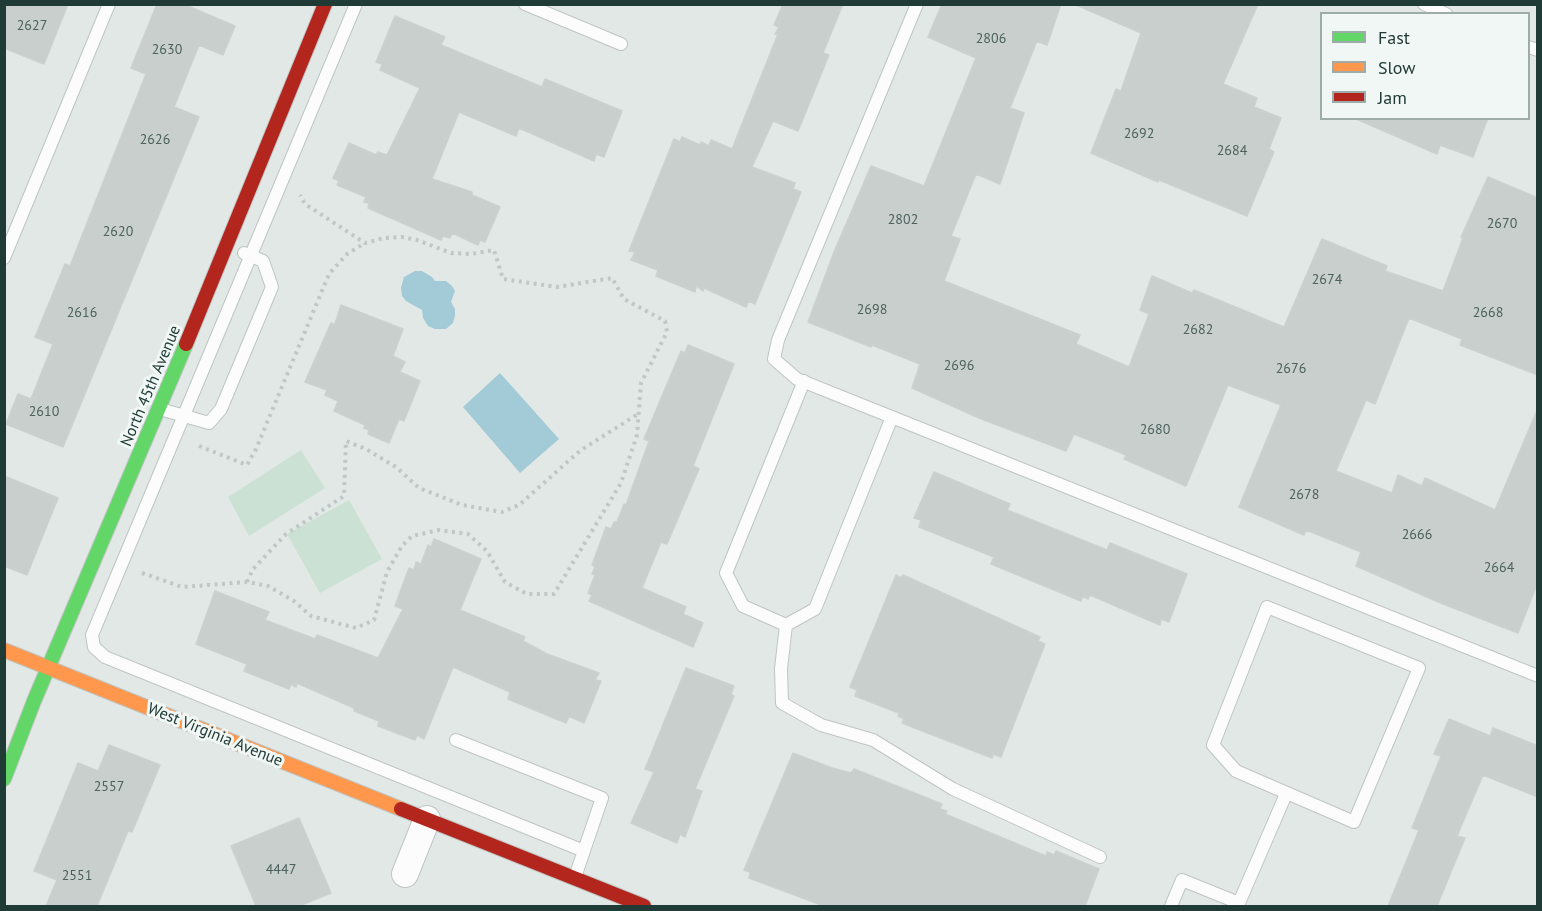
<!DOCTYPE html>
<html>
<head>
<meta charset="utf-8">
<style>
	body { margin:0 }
	#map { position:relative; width:1542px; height:911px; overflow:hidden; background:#e2e8e6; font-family:"PT Sans",sans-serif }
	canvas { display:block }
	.frame { position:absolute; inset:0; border:6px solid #203b36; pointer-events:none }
	.legend { position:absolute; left:1320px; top:12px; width:210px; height:108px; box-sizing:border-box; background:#f0f7f4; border:2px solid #9daca8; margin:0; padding:8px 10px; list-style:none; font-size:18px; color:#203b36 }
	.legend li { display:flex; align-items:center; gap:12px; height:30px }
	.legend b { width:30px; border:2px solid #9daca8 }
</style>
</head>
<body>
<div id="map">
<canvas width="1542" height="911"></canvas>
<div class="frame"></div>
<ul class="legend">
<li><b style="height:8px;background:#63d668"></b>Fast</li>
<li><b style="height:8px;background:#ff974d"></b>Slow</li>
<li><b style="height:8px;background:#b3261e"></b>Jam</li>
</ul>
</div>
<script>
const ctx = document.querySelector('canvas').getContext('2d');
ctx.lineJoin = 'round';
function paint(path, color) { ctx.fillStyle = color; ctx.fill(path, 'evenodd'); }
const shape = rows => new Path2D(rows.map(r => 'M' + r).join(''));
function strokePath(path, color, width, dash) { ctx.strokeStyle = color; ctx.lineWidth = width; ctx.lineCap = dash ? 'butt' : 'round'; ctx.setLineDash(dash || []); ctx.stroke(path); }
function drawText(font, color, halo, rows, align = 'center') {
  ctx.font = font + ' "PT Sans",sans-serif'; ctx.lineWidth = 6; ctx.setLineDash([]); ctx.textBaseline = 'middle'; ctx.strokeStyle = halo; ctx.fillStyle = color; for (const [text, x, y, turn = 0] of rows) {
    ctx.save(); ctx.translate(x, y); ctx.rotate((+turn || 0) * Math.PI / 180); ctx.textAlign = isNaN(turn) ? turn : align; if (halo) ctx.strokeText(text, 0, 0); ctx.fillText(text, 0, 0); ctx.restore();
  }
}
const green = shape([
	[301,450,325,488,249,536,228,497],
	[349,500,382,559,320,593,287,534]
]);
const water = shape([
	[415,271,422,271,432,277,435,281,446,281,452,286,455,291,451,302,455,309,455,316,453,323,446,329,435,329,428,326,423,318,422,310,406,301,402,296,401,288,404,277],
	[500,373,559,439,520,473,463,407]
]);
const building = shape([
	[4,4,68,4,44,64,4,48,4,4],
	[157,4,183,4,235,26,223,55,199,45,174,107,199,117,63,447,6,424,18,394,31,399,53,344,35,337,65,264,70,266,146,74,131,68,157,4],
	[783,4,843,4,823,53,829,55,798,131,773,121,752,167,795,183,793,189,801,192,755,304,749,301,746,307,704,288,703,291,696,286,695,292,656,276,658,270,631,260,635,252,629,251,674,139,680,142,682,137,700,145,701,142,709,146,711,140,732,149,778,34,775,34,779,27,774,25,783,4],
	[942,4,1061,4,1047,45,1037,41,1010,108,1024,113,1000,184,976,174,951,236,960,239,944,281,1080,335,1076,344,1129,367,1149,314,1140,310,1152,276,1192,293,1194,290,1284,327,1322,239,1387,266,1385,271,1443,291,1463,238,1461,237,1488,177,1538,198,1538,375,1460,345,1462,339,1409,318,1375,404,1366,400,1336,471,1392,493,1398,475,1422,486,1425,478,1495,510,1538,408,1538,582,1518,633,1443,604,1356,566,1361,552,1306,530,1304,535,1239,507,1281,405,1228,385,1186,486,1124,459,1126,455,1074,434,1066,451,979,418,912,388,920,364,872,345,871,347,808,322,834,252,871,166,924,186,976,58,928,37,942,4],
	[1074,4,1258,4,1223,84,1257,98,1254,107,1281,118,1269,149,1274,152,1247,216,1159,180,1158,182,1091,153,1116,89,1121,91,1141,33,1074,4],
	[395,16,445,37,441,45,542,87,545,79,622,111,604,157,596,154,594,161,519,128,516,136,459,112,432,179,472,192,472,195,500,207,485,242,480,240,478,245,452,233,450,238,443,236,441,240,368,208,369,203,364,202,366,197,337,185,339,181,333,178,349,143,376,155,378,152,387,155,420,88,380,70,382,64,376,62,395,16],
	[1354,118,1488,118,1473,157,1440,145,1437,154,1354,118],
	[341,305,403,329,393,356,405,362,400,372,420,381,404,421,399,419,389,443,368,434,369,430,364,428,365,425,334,411,338,401,325,395,327,390,305,382,331,323,335,324,341,305],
	[688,345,734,364,693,466,699,469,667,544,661,542,642,588,686,607,683,614,703,623,693,647,589,601,592,595,588,593,595,575,592,574,595,567,592,565,606,527,611,529,614,522,617,522,624,504,626,505,649,441,644,439,681,351,685,353,688,345],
	[934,472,1010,504,1007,510,1107,550,1110,543,1187,574,1169,622,1161,619,1160,625,1090,595,1088,599,1083,596,1081,601,991,564,994,557,919,527,921,520,914,518,934,472],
	[4,476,58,498,27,575,4,566,4,476],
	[434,539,481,559,460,610,525,637,523,641,547,654,599,673,595,680,601,681,584,723,569,716,566,723,508,699,510,692,453,667,424,739,417,735,415,740,378,726,379,721,354,711,354,708,297,683,296,687,291,684,289,689,244,671,247,664,196,644,215,591,269,612,265,620,315,639,317,635,378,658,403,609,395,606,409,568,414,570,416,562,421,564,428,545,431,547,434,539],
	[896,575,901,578,903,575,1040,637,1038,641,1045,644,1001,757,993,754,992,758,902,723,904,719,898,716,899,713,855,696,857,690,850,687,896,575],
	[686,668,734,686,731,694,734,696,695,789,702,791,685,837,680,834,677,843,631,823,654,772,645,769,686,668],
	[1449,719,1490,736,1493,728,1538,746,1538,797,1483,775,1457,836,1465,838,1437,906,1388,906,1419,830,1412,828,1441,756,1434,754,1449,719],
	[109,745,160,765,132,832,128,831,97,906,46,906,57,880,34,871,78,763,98,771,109,745],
	[793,753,832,768,851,773,854,769,942,804,940,809,947,811,945,814,1046,856,1047,852,1054,855,1056,851,1099,869,1085,906,824,906,749,878,750,872,744,870,793,753],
	[299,818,331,893,299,906,256,906,231,846,299,818]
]);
const path = shape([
	[199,446,247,465,256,449,329,274,347,254,365,243],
	[142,573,182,587,247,582,268,586,294,601,311,616,356,628,374,620,387,572,402,546,412,536,439,530,468,534,487,551,505,582,527,594,554,594,621,483,637,435,641,383,667,332,665,321,624,299,612,278,557,287,503,279,494,250,471,254,451,253,417,240,402,237,384,238,365,243,305,204,300,195],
	[247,582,253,569,286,534,344,496,346,441,366,449,396,467,419,488,462,505,502,512,519,505,581,450,638,414]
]);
const lane = shape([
	[356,4,92,635,94,647,105,657,584,851],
	[525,4,621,44],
	[917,4,778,340,774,359,797,379,1538,676],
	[1424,4,1446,14],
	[1528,47,1538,50],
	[4,258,109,4],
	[804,381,726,573,743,606,786,625,815,609,892,417],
	[160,409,209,423,221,409,272,287,263,261,244,253],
	[1267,607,1419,668,1354,822,1236,771,1213,745,1267,607],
	[786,625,781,669,782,703,821,725,873,740,953,789,1100,857],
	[456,740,602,798,575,877],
	[1239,903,1286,794],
	[1171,906,1182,880,1239,903,1237,906]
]);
const street = shape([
	[405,874,427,819]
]);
const fast = shape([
	[4,779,34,701,186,344]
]);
const slow = shape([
	[4,650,401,809]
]);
const jam = shape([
	[186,344,325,4],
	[401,809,644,906]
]);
const numberNames = [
	["2627",32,26],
	["2806",991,39],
	["2630",167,50],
	["2692",1139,134],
	["2626",155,140],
	["2684",1232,151],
	["2802",903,220],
	["2670",1502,224],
	["2620",118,232],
	["2674",1327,280],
	["2698",872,310],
	["2616",82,313],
	["2668",1488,313],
	["2682",1198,330],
	["2696",959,366],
	["2676",1291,369],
	["2610",44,412],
	["2680",1155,430],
	["2678",1304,495],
	["2666",1417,535],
	["2664",1499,568],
	["2557",109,787],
	["4447",281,870],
	["2551",77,876]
];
const streetNames = [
	["North 45th Avenue",151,386,-67],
	["West Virginia Avenue",215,735,22]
];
paint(green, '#cbe1d4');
paint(water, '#a2cbd7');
paint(building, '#c9cfcd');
strokePath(building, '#cbd1cf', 1.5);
strokePath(lane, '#bfc5c3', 14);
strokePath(street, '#bfc5c3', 28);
strokePath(fast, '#bec5c3', 16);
strokePath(slow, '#bec5c3', 16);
strokePath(jam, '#bec5c3', 16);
strokePath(path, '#bfc8c6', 4, [3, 4.5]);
strokePath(lane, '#fbfcfb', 12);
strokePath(street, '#fbfcfb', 26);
strokePath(fast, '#63d668', 14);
strokePath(slow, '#ff974d', 14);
strokePath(jam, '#b3261e', 14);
drawText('14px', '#4b615c', null, numberNames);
drawText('16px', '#203b36', '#f0f7f4', streetNames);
</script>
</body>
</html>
